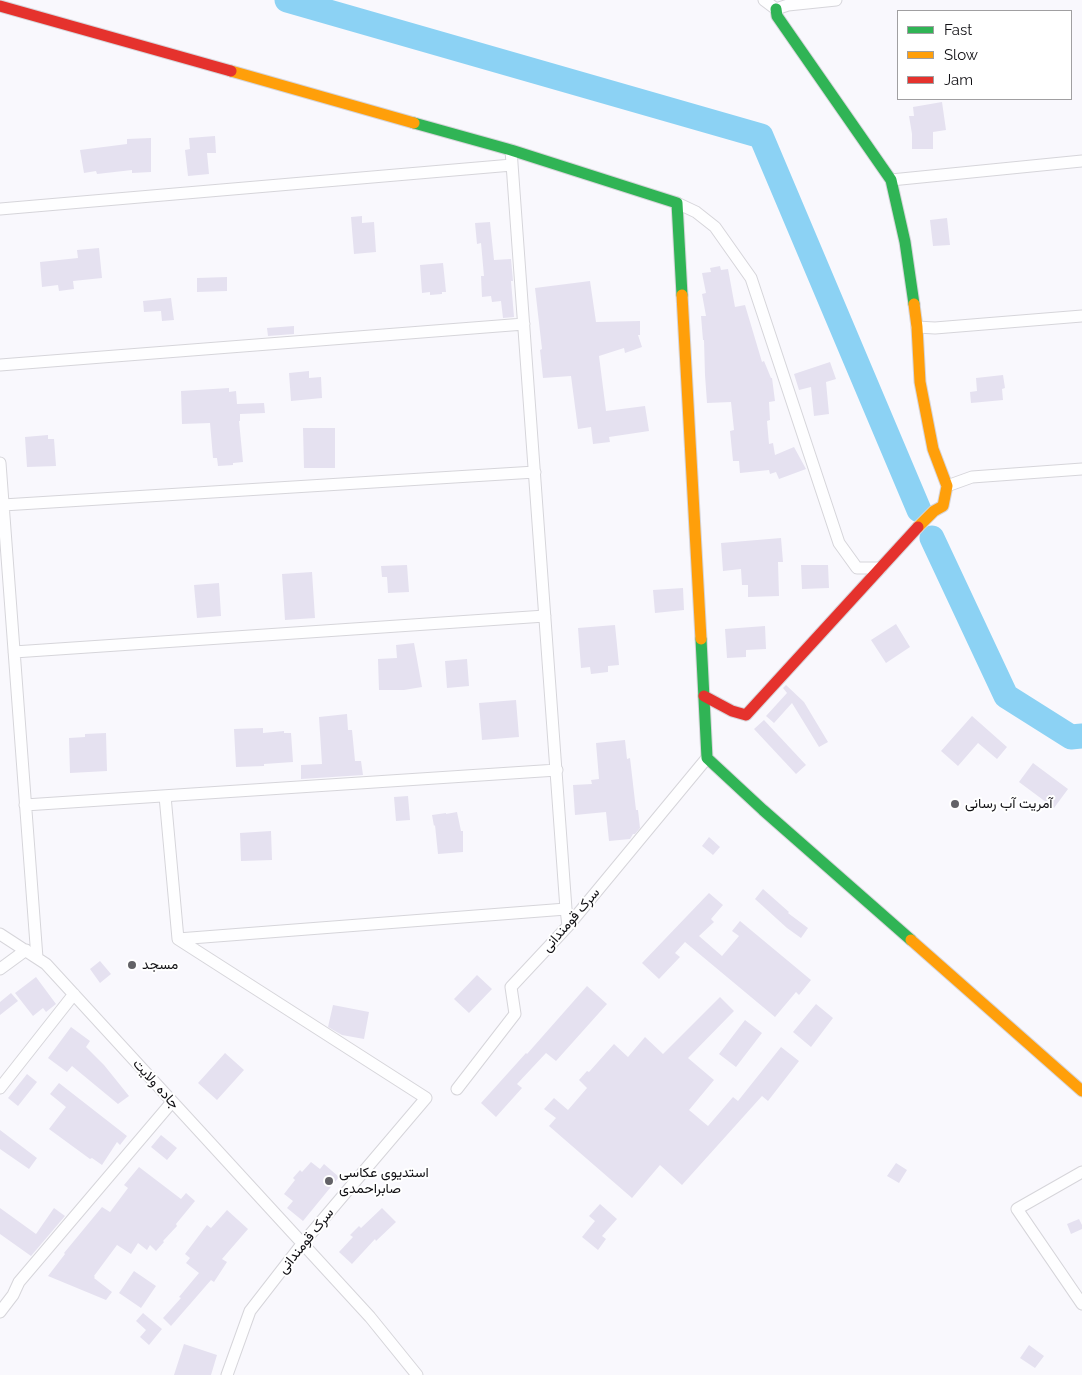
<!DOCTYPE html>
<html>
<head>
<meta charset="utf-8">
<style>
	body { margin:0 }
	#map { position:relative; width:1082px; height:1375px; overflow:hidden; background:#f9f8fd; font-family:Raleway,sans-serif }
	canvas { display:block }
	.legend { position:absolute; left:897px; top:10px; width:175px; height:90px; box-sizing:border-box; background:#fff; border:1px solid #a09fa1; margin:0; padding:6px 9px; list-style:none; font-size:15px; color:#111014 }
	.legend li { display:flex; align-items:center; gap:10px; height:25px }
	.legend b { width:25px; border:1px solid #a09fa1 }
</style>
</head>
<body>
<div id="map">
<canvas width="1082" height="1375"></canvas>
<ul class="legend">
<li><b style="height:6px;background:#30b455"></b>Fast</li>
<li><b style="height:6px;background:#ff9f0a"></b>Slow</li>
<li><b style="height:6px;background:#e5322d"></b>Jam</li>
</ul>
</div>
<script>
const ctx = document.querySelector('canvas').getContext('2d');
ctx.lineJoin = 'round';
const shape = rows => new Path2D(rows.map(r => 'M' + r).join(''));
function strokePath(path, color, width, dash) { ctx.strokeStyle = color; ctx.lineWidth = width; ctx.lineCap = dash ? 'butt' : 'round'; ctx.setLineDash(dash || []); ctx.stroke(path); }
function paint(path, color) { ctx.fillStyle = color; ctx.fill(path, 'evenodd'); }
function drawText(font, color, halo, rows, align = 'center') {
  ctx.font = font + ' Raleway,Vazirmatn,sans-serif'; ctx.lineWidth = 4; ctx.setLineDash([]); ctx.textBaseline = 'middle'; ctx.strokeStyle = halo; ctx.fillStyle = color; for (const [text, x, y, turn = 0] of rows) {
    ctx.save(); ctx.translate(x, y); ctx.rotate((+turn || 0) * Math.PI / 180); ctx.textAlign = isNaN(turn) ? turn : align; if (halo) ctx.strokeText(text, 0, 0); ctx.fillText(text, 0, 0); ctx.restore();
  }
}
const river = shape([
	[287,0,761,136,919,510],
	[932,538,1006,696,1071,737,1082,736]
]);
const building = shape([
	[942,102,946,130,933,132,933,149,912,149,912,134,909,116,914,116,913,107],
	[215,136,216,153,207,153,209,174,188,176,185,150,190,149,189,138],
	[151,138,151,172,132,173,132,170,97,174,96,171,84,173,80,150,127,144,127,139],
	[362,216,362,223,374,222,376,252,354,254,351,217],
	[947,218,950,245,933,246,930,220],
	[490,222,494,260,511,259,513,281,511,281,514,317,503,318,501,301,492,302,491,296,482,297,481,276,484,276,481,243,477,244,475,223],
	[99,248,102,278,73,281,74,289,59,291,58,285,42,287,40,262,78,258,77,250],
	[443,263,446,292,442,292,442,294,430,295,430,292,422,293,420,265],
	[720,266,721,270,728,269,735,307,745,305,762,362,764,361,771,378,772,378,775,401,769,402,770,420,767,421,769,444,773,443,775,455,794,447,806,469,779,479,776,472,770,474,769,470,740,473,739,461,733,461,730,431,734,430,731,402,707,403,705,375,704,340,703,340,701,316,706,316,702,294,706,293,702,273,711,272,710,268],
	[227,277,227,291,197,292,197,278],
	[590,281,596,322,640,321,640,335,638,335,642,347,625,353,624,348,599,356,606,411,645,406,649,431,609,437,610,442,593,444,591,427,578,429,571,376,543,378,540,350,542,349,535,288],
	[171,298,174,320,162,321,161,311,144,312,143,301],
	[294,326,294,334,268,336,267,328],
	[830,362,836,379,826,382,829,414,814,416,811,387,799,390,794,374],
	[309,371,309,378,321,377,322,398,291,401,289,373],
	[1003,375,1005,388,1002,389,1003,400,971,403,970,392,977,391,976,378],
	[229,388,229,392,236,391,237,404,264,403,265,413,240,414,240,421,239,421,243,462,233,463,233,465,218,466,217,458,213,458,210,423,182,424,181,391],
	[303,428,335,428,335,468,304,468],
	[48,435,48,439,54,439,56,466,27,467,25,437],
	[781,538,783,562,778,562,779,596,748,597,748,585,742,585,741,569,723,571,721,543],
	[407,565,409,592,388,593,387,577,382,577,381,566],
	[801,565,828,565,829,588,802,589],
	[312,572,315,618,285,620,282,574],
	[219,583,221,616,197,618,194,585],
	[683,588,684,610,655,613,653,590],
	[896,624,910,647,886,663,871,640],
	[615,625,619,665,608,666,608,672,591,674,590,667,581,668,578,628],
	[765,626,766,649,746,650,746,657,727,658,725,629],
	[414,643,422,687,404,690,379,690,378,659,397,658,396,645],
	[467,659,469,686,447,688,445,661],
	[786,685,804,702,828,742,819,747,792,703,774,723,766,716,787,693,783,688],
	[516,700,519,737,482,740,479,703],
	[347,714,348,730,352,730,355,761,361,761,363,775,301,779,301,765,322,764,319,717],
	[972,716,1007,747,997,759,978,743,958,766,941,751],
	[764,720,806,765,796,774,754,729],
	[263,728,263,733,284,731,284,733,291,733,293,762,264,764,264,766,236,767,234,729],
	[106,733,107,771,70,773,69,738,85,737,85,734],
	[625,740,627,759,630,758,636,810,638,810,640,828,635,834,633,834,630,839,609,841,606,812,575,815,573,785,592,784,591,780,599,779,596,743],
	[1033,763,1068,789,1054,808,1019,782],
	[408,796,410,820,396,821,394,797],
	[457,812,461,831,463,831,463,852,438,854,435,825,434,826,432,815,446,813,446,814],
	[271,831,272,860,241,861,240,833],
	[709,837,720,847,713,855,702,846],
	[763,889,789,912,788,913,808,928,801,938,787,928,755,899],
	[709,893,723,905,711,919,714,922,699,936,722,956,739,936,732,931,740,921,811,980,799,995,796,992,775,1017,685,942,675,953,680,957,659,979,642,963],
	[100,961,111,974,100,983,90,969],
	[477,975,492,989,469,1013,454,999],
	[36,977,56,1004,46,1012,43,1008,33,1016,15,993],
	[587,986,607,1004,556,1061,546,1053,517,1084,522,1088,496,1117,481,1103,526,1053,527,1054],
	[11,993,18,1001,0,1015,0,1002],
	[720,997,734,1011,688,1058,714,1080,689,1110,708,1126,733,1097,738,1101,781,1047,799,1061,768,1101,762,1096,682,1185,660,1165,632,1198,549,1126,556,1118,544,1109,554,1098,568,1110,587,1088,579,1080,587,1071,589,1072,614,1044,628,1057,645,1037,663,1054],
	[816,1004,833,1018,811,1047,793,1032],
	[333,1005,369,1012,364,1039,342,1035,328,1027],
	[745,1020,762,1033,736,1067,719,1054],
	[71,1027,90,1041,86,1047,104,1065,129,1096,118,1104,72,1066,67,1072,48,1058],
	[225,1053,244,1070,217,1100,198,1083],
	[27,1074,37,1082,18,1106,8,1098],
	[59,1083,127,1136,120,1145,117,1142,102,1165,92,1158,90,1159,49,1129,66,1107,50,1094],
	[0,1130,37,1158,29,1169,0,1149],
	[161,1135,177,1148,167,1160,151,1147],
	[311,1162,320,1169,324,1164,339,1177,303,1221,287,1208,293,1201,284,1194,295,1180,293,1178,300,1170,302,1172],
	[896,1163,907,1170,899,1183,887,1176],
	[139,1167,181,1199,186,1193,195,1201,176,1224,177,1226,163,1241,164,1242,156,1251,150,1245,147,1250,138,1243,131,1254,117,1245,94,1276,95,1277,94,1278,112,1292,106,1300,48,1276,65,1254,64,1253,102,1207,110,1212,128,1188,124,1185],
	[600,1204,617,1219,602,1236,606,1239,598,1250,582,1237,595,1221,589,1216],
	[0,1208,36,1234,54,1208,65,1216,31,1256,0,1234],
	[382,1208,396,1222,376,1241,375,1239,352,1264,339,1252,353,1237,350,1235,359,1226,361,1228],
	[227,1210,248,1229,222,1259,227,1262,214,1282,211,1280,171,1326,163,1318,181,1298,179,1297,199,1273,186,1263,190,1258,185,1254,207,1225,211,1228],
	[1079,1219,1082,1225,1082,1229,1071,1234,1067,1224],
	[134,1271,156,1286,141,1308,119,1293],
	[143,1313,162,1329,149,1345,140,1337,146,1330,136,1321],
	[184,1344,217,1355,211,1375,174,1375],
	[1029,1345,1044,1356,1035,1368,1020,1358]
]);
const street = shape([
	[764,0,776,9,788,5,836,0],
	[511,150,566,909,568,926],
	[891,180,1082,161],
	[677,203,696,212,715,227,751,278,839,543,857,568,881,568],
	[0,209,512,165],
	[917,327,935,328,1082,316],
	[0,365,524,324],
	[0,463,37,958],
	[947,486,972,477,1082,469],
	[3,505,535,472],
	[14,652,545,616],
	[165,796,178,939,426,1098,302,1244,250,1311,227,1375],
	[25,805,557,770],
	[0,934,46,964,370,1317,417,1375],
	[178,939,566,909],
	[0,969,26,950],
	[0,1088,74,994],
	[457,1089,515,1014,511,987,568,926,707,758],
	[1082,1172,1017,1209,1082,1304],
	[0,1312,13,1295,19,1282,172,1102]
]);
const fast = shape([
	[776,9,777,16,891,180,905,242,914,304],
	[414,123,511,150,677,203,682,295],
	[701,639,707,758,763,810,911,940]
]);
const slow = shape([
	[231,71,414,123],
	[682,295,701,639],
	[914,304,917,327,920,382,933,449,947,486,943,506,934,511,918,527],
	[911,940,1082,1091]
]);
const jam = shape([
	[0,6,231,71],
	[704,696,732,711,746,715,918,527]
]);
const markers = [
	[955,804,5,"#626166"],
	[132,965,5,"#626166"],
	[329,1181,5,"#626166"]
];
const poiNames = [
	["آمریت آب رسانی",965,804],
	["مسجد",142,965],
	["استدیوی عکاسی",339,1173],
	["صابراحمدی",339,1189]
];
const streetNames = [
	["سرک قومندانی",571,920,-49],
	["جاده ولایت",156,1084,48],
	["سرک قومندانی",306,1241,-51]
];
strokePath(river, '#8cd2f4', 25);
paint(building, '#e5e1f0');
strokePath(street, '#d6d5da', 13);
strokePath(fast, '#d6d5da', 13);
strokePath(slow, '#d6d5da', 13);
strokePath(jam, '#d6d5da', 13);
strokePath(street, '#fefeff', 11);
strokePath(fast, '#30b455', 11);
strokePath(slow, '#ff9f0a', 11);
strokePath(jam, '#e5322d', 11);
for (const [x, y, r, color] of markers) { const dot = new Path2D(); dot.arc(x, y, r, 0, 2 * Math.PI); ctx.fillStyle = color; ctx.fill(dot); strokePath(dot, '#fff', 2); }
drawText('14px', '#111014', '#fff', poiNames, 'left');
drawText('14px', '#111014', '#fff', streetNames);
</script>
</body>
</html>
